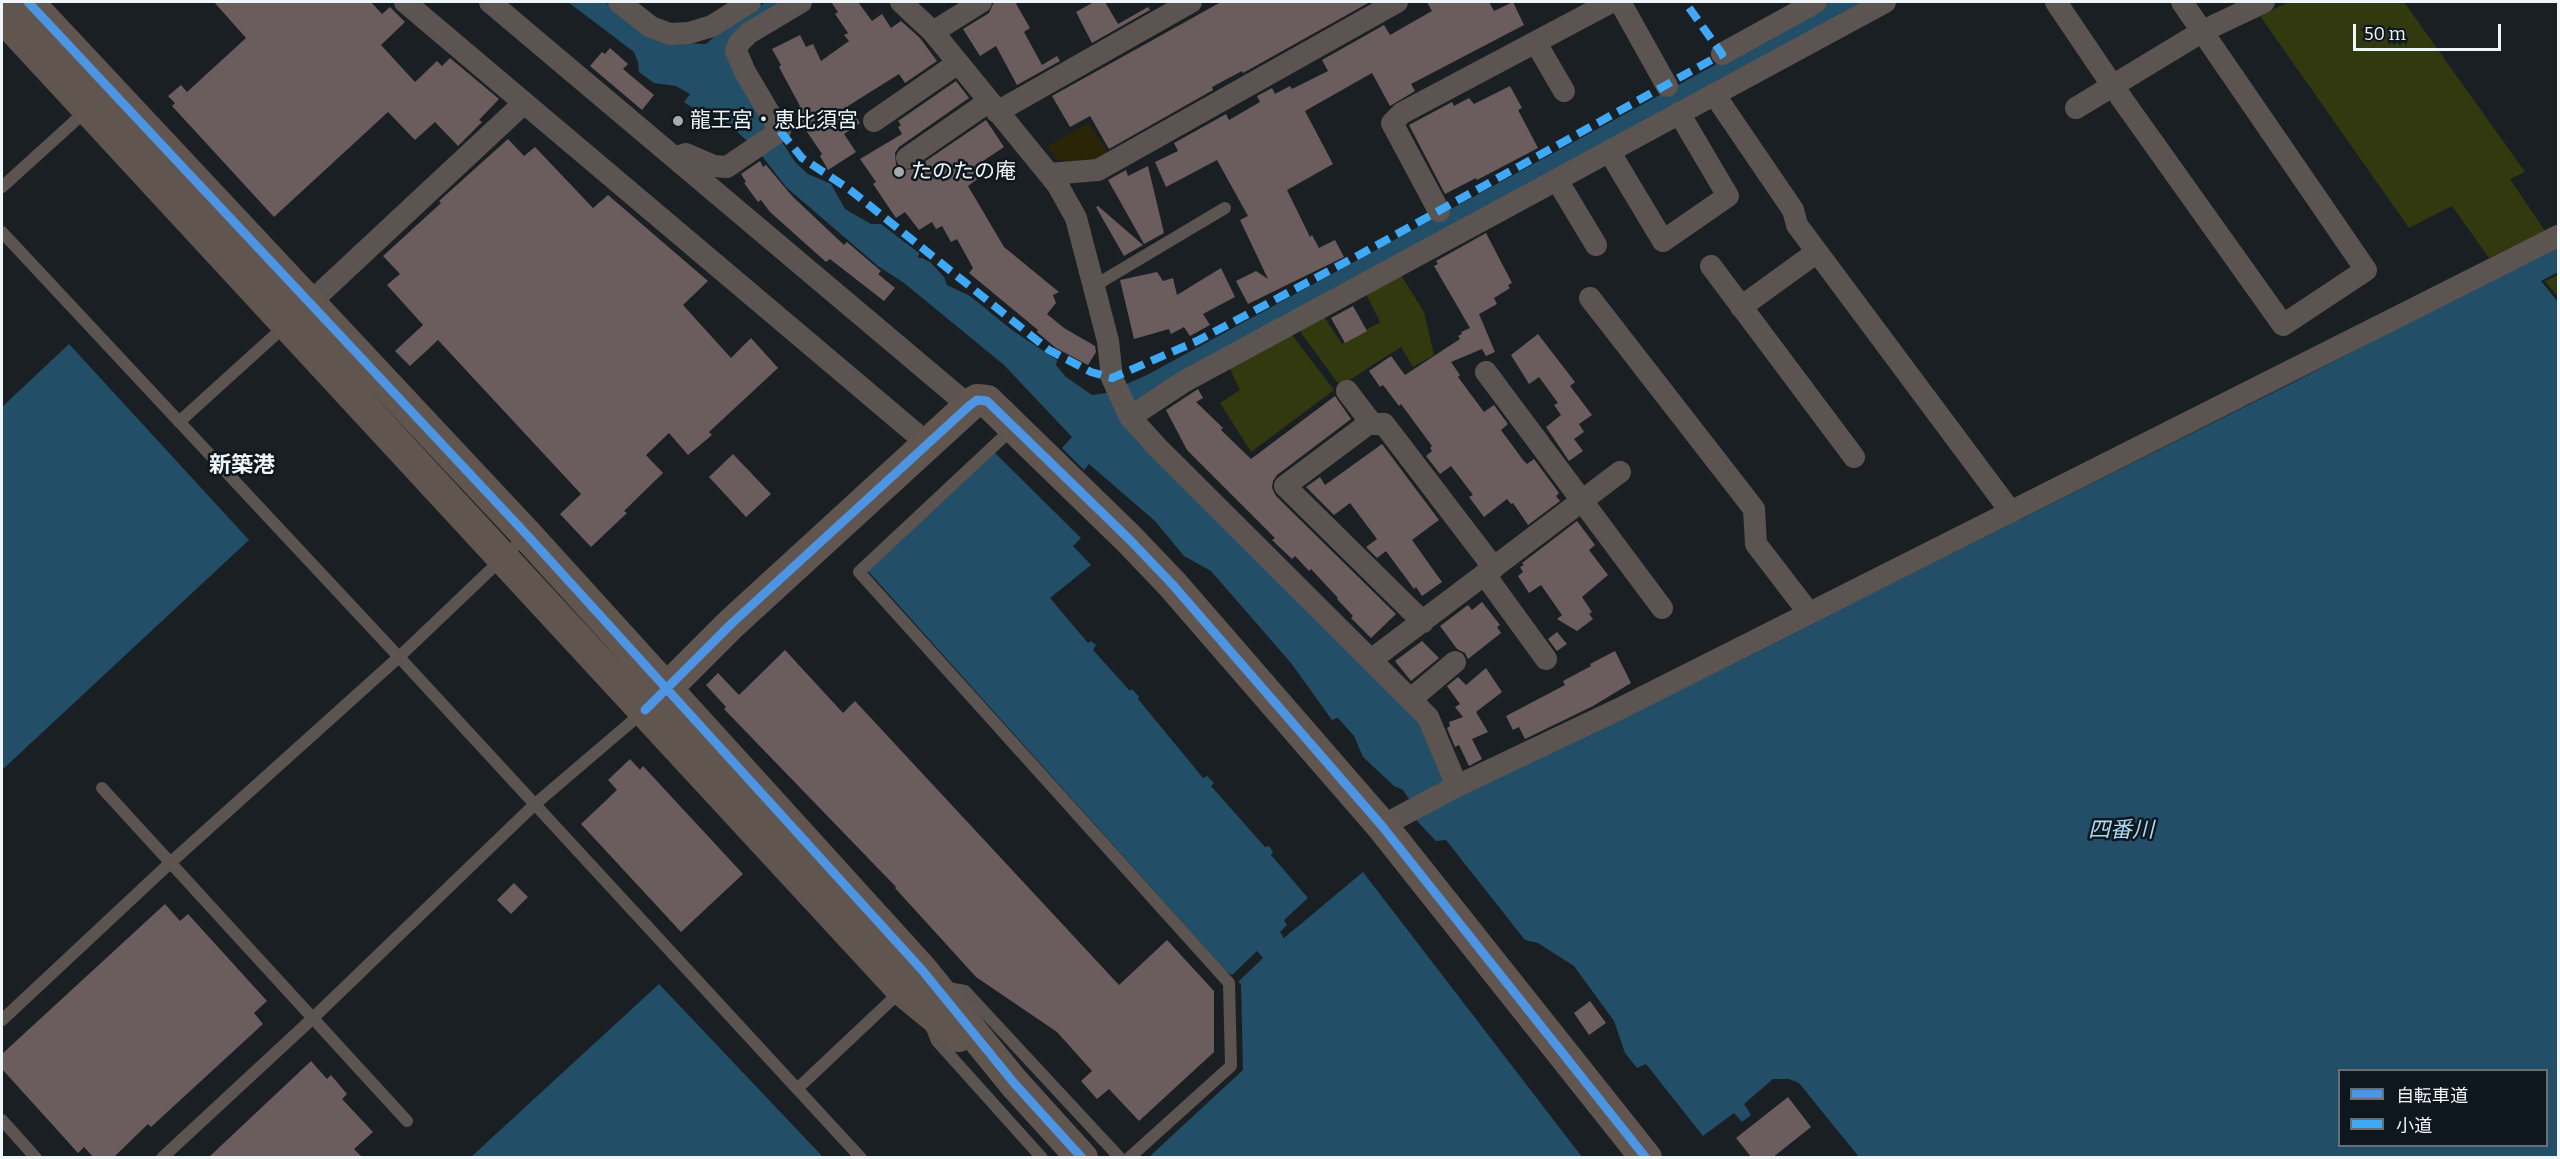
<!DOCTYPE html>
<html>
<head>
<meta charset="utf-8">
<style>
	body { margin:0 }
	#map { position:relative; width:2560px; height:1159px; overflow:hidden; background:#1a1f24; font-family:Bitter,"Noto Sans JP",serif }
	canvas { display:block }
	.frame { position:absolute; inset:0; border:3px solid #eff6fa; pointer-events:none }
	.legend { position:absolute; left:2338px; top:1069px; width:210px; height:78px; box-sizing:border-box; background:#0e171d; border:2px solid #687075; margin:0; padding:8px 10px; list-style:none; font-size:18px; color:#eff6fa }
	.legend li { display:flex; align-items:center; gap:12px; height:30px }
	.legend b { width:30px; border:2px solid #687075 }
	.scale { position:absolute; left:2353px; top:24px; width:148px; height:27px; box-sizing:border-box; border:3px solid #eff6fa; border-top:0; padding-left:8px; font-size:18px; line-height:21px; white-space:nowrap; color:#eff6fa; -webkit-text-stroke:4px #0e171d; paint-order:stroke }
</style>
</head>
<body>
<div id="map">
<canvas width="2560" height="1159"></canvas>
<div class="frame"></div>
<ul class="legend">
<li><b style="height:8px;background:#4d94e3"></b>自転車道</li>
<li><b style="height:8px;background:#3fa9f5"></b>小道</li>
</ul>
<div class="scale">50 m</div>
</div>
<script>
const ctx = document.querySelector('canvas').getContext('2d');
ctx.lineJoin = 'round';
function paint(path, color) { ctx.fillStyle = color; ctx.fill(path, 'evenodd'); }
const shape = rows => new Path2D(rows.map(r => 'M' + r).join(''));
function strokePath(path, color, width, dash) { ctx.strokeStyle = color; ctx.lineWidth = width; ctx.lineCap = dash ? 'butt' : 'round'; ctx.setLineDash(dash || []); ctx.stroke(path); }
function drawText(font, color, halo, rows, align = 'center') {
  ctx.font = font + ' Bitter,"Noto Sans JP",serif'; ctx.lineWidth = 5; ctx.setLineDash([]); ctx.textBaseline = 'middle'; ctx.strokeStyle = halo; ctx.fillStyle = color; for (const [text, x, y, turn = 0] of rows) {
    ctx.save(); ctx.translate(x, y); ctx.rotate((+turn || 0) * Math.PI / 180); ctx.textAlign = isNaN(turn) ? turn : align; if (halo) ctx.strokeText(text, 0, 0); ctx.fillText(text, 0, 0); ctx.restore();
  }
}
const green = shape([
	[2289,2,2404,2,2525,172,2510,179,2545,231,2489,258,2452,206,2409,228,2260,16],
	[1399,272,1424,312,1434,355,1413,367,1401,347,1340,386,1296,326,1321,312,1342,344,1380,322,1364,290],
	[2558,275,2558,297,2545,281],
	[1289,331,1334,390,1251,452,1220,403,1240,390,1228,365]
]);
const sand = shape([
	[1089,123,1110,156,1072,165,1055,158,1047,146]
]);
const water = shape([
	[568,2,605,2,651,36,680,43,706,44,723,29,766,2,793,2,735,40,766,117,795,162,808,174,831,184,845,209,871,224,881,224,919,253,918,258,922,258,930,262,944,277,947,285,970,296,1012,330,1057,360,1056,365,1066,377,1092,395,1106,393,1147,375,1830,2,1870,2,1122,416,1427,723,1453,796,1817,621,2296,381,2558,245,2558,272,2541,281,2558,302,2558,1157,1859,1157,1799,1083,1789,1079,1773,1079,1744,1104,1751,1115,1742,1122,1734,1113,1703,1136,1646,1064,1637,1068,1625,1053,1614,1021,1574,966,1538,943,1525,940,1446,840,1436,841,1417,821,1418,813,1403,790,1394,786,1363,757,1354,736,1338,718,1332,720,1291,663,1211,571,1184,556,1155,521,1089,464,1084,470,1062,448,1072,437,1004,365,904,283,878,266,786,187,759,152,732,127,710,111,705,116,684,102,690,94,676,86,654,83,639,72,638,62,634,52],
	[2340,1070,2546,1070,2546,1146,2340,1146],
	[69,344,249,540,2,770,2,407],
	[995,453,1081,538,1073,546,1091,565,1050,598,1088,643,1091,641,1096,645,1093,650,1130,691,1132,689,1139,697,1138,699,1203,778,1207,776,1214,783,1211,786,1265,847,1269,846,1273,852,1271,855,1308,898,1284,920,1287,925,1280,932,1284,938,1363,872,1582,1157,1149,1157,1243,1070,1241,984,1238,982,1263,958,1257,951,1232,975,1226,971,868,571],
	[659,984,823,1157,471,1157]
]);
const building = shape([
	[214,2,371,2,382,14,390,7,405,22,381,45,415,82,437,61,442,66,450,58,499,99,479,120,482,122,458,146,435,122,415,140,388,112,274,217,172,106,175,103,168,96,181,85,187,92,246,38],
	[831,2,858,2,872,21,882,14,891,28,901,21,920,38,937,61,905,83,899,74,848,106,860,123,844,134,856,152,828,170,820,156,822,154,793,111,800,106,779,67,781,65,772,49,800,35,806,47,813,44,821,61,849,41,844,35,848,33,835,14,838,12],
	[994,2,1015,2,1030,28,1024,32,1042,65,1057,56,1060,61,1017,85,996,46,980,56,963,29,989,13],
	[1094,2,1105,2,1118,24,1148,7,1150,10,1092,43,1076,12],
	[1221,2,1370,2,1243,73,1242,71,1212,87,1213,90,1109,149,1090,116,1070,127,1052,96],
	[1427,2,1489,2,1494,11,1513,2,1524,25,1411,84,1415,91,1390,106,1372,73,1305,111,1333,164,1287,190,1310,237,1312,235,1319,248,1335,240,1344,257,1248,304,1236,281,1256,271,1268,279,1240,220,1248,216,1217,160,1166,187,1155,162,1178,151,1174,143,1226,114,1229,120,1260,102,1257,96,1272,88,1275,94,1290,86,1292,89,1328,71,1322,60,1384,25,1390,35,1432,11],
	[610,48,628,64,623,69,654,95,642,110,590,66,602,52,605,54],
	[956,81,969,98,899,147,895,153,896,165,902,170,914,169,986,120,1004,147,980,163,987,172,968,186,1004,247,1059,292,1053,295,1056,303,1047,314,1064,328,1095,346,1096,352,1088,365,1056,348,1037,332,1038,330,969,273,973,268,957,239,951,242,942,226,936,229,932,222,919,230,905,212,896,218,873,184,876,182,860,159,902,134,898,127,901,125,898,121],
	[1510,86,1522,108,1518,110,1538,148,1477,180,1476,178,1445,194,1409,125,1452,102,1454,106,1469,98,1474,104],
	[508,139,524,156,535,147,593,208,608,195,708,281,683,305,731,358,751,338,778,368,709,432,712,435,688,455,669,433,646,455,663,473,624,511,627,513,591,547,560,514,581,494,438,340,410,366,395,351,423,325,387,285,400,274,383,256,441,203,439,201],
	[760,161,763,167,766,165,792,196,844,245,847,242,881,271,878,274,895,288,884,301,830,259,826,262,770,212,761,200,758,202,744,183,746,182,741,174],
	[1148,166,1164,233,1144,244,1108,180,1126,170,1128,176],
	[1098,206,1143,245,1124,256,1096,207],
	[1486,233,1512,283,1508,285,1510,288,1494,298,1497,304,1479,314,1495,352,1486,356,1482,349,1451,362,1460,375,1458,377,1484,412,1494,405,1508,424,1501,430,1523,460,1527,464,1534,459,1559,493,1556,496,1560,501,1528,525,1513,503,1511,504,1507,499,1484,517,1469,497,1473,495,1451,466,1440,474,1426,456,1432,451,1430,448,1432,446,1401,404,1399,406,1383,385,1380,387,1369,371,1391,356,1405,375,1460,339,1458,336,1462,334,1461,332,1470,328,1434,266,1438,264,1436,261],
	[1221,268,1235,297,1203,314,1210,325,1190,336,1184,327,1171,334,1169,329,1134,339,1120,280,1157,272,1163,281,1173,278,1177,295],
	[1353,306,1367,331,1345,343,1331,318],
	[1538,334,1575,382,1570,386,1592,415,1579,424,1584,432,1574,439,1583,451,1569,461,1546,427,1561,415,1554,405,1558,403,1539,377,1529,384,1511,355],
	[1198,389,1203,398,1196,402,1223,428,1221,430,1251,459,1335,396,1351,419,1277,475,1273,481,1272,488,1276,496,1396,614,1371,638,1351,618,1353,616,1337,599,1338,598,1311,569,1309,571,1295,556,1292,559,1272,540,1275,538,1187,450,1166,410],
	[1382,444,1439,520,1412,540,1442,582,1422,596,1416,587,1414,589,1386,551,1377,558,1366,547,1377,539,1350,503,1334,515,1306,487,1320,477,1325,485],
	[733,454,771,494,746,517,709,477],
	[1577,521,1595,545,1589,550,1608,575,1582,597,1592,612,1589,614,1593,619,1577,631,1557,619,1562,615,1541,585,1529,593,1518,576,1523,572,1520,567,1524,565,1522,563],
	[1482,602,1500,625,1497,627,1501,633,1468,659,1465,653,1457,649,1440,626,1468,605,1472,610],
	[1557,632,1567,644,1557,651,1548,639],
	[1422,641,1439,658,1411,681,1395,661],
	[785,650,843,713,855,701,1119,985,1167,940,1214,991,1214,1052,1139,1121,1109,1089,1097,1099,1081,1081,1092,1071,1057,1032,976,977,895,888,896,887,724,709,726,707,706,685,718,673,739,695],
	[1615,651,1631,683,1593,706,1525,739,1519,727,1513,730,1506,716,1565,685,1563,681,1591,666,1590,664],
	[1486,668,1502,692,1476,712,1488,732,1472,739,1482,759,1469,766,1459,745,1455,747,1447,728,1450,726,1449,722,1463,717,1455,707,1460,704,1447,686,1458,677,1466,685],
	[630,759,640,770,643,766,743,874,681,932,581,824,617,790,608,780],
	[514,883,528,897,511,914,497,900],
	[165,904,180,921,188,914,267,1001,254,1013,263,1024,151,1127,148,1124,113,1158,94,1158,84,1147,78,1153,2,1069,2,1054],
	[1590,1001,1606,1023,1589,1035,1574,1013],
	[311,1061,327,1079,331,1075,347,1094,342,1099,373,1132,354,1149,363,1158,208,1158],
	[1788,1097,1811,1127,1772,1158,1752,1158,1736,1138]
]);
const lane = shape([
	[2,187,87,110],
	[2,232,399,657,861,1158],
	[1094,286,1225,208],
	[179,422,286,325],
	[1014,427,859,572,1229,983,1231,1066,1129,1158],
	[102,788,407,1121],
	[942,987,965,991,1120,1158],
	[2,1020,170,863,399,657,527,535],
	[931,1026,937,1041,1042,1158],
	[797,1089,901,991],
	[2,1120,36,1158],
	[162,1158,313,1018,534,805,643,712]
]);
const street = shape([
	[405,2,928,444],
	[490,2,969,406],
	[619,2,651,27,670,34,689,33,712,26,750,2],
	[901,2,933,32,1057,184,1076,218,1108,341,1112,378,1130,417,1158,448,1428,717,1457,786],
	[1620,2,1667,86],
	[2056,2,2112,85,2283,325,2366,270,2182,2],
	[933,32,981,2],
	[1536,43,1564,91],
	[1722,54,1816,2],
	[1714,94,1793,210,1797,225,2011,512],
	[2076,108,2203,31,2264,2],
	[997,112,1191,2],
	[874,121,958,63],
	[1609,151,1663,241,1728,196,1679,113],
	[680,156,686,154,714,166,727,167,780,131,745,72,736,51,739,43,749,33,801,2],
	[907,158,988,102],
	[1049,174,1098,170,1397,2],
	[1557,180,1596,245],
	[1439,211,1392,123,1402,113,1611,2],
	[1711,266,1854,457],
	[1590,298,1754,509,1756,544,1809,613],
	[1741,307,1817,252],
	[299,313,524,103],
	[1486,372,1662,608],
	[1347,391,1372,424],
	[1130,417,1185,381,1885,2],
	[1485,575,1546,659],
	[1423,622,1285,486,1368,424,1384,424,1494,568],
	[1371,660,1620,472],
	[1411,699,1455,662],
	[1382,826,1457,786,1619,709,2558,236]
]);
const secondary = shape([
	[28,2,527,535,922,970,1014,1083,1082,1158],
	[2,16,902,990,958,1036],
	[652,703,730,625,969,406,977,400,987,401,1129,539,1172,584,1382,826,1646,1158]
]);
const quiet = shape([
	[780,131,802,158,849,189,1049,350,1091,372,1112,378,1197,341,1359,255,1722,54,1685,2]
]);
const cycleway = shape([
	[28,2,527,535,922,970,1014,1083,1082,1158],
	[645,710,730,625,969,406,977,400,987,401,1129,539,1172,584,1382,826,1646,1158]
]);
const markers = [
	[678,121,6,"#a4abaf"],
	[899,172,6,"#a4abaf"]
];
const poiNames = [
	["龍王宮・恵比須宮",690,121],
	["たのたの庵",911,172]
];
const neighbourhoodNames = [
	["新築港",242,466]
];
const waterNames = [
	["四番川",2121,831]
];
paint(green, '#32390e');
paint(sand, '#2b2508');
paint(water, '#224f67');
paint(building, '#6b5d5e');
strokePath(lane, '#5c5450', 12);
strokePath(street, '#5c5450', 22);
strokePath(secondary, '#60554f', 32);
strokePath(quiet, '#3fa9f5', 8, [15, 8]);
strokePath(cycleway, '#4d94e3', 9);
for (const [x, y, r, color] of markers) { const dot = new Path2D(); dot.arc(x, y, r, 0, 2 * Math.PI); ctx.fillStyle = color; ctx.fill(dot); strokePath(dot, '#0e171d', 2); }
drawText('21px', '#eff6fa', '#0e171d', poiNames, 'left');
drawText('bold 22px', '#eff6fa', '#0e171d', neighbourhoodNames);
drawText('italic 22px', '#add8f2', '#0e171d', waterNames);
</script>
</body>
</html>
